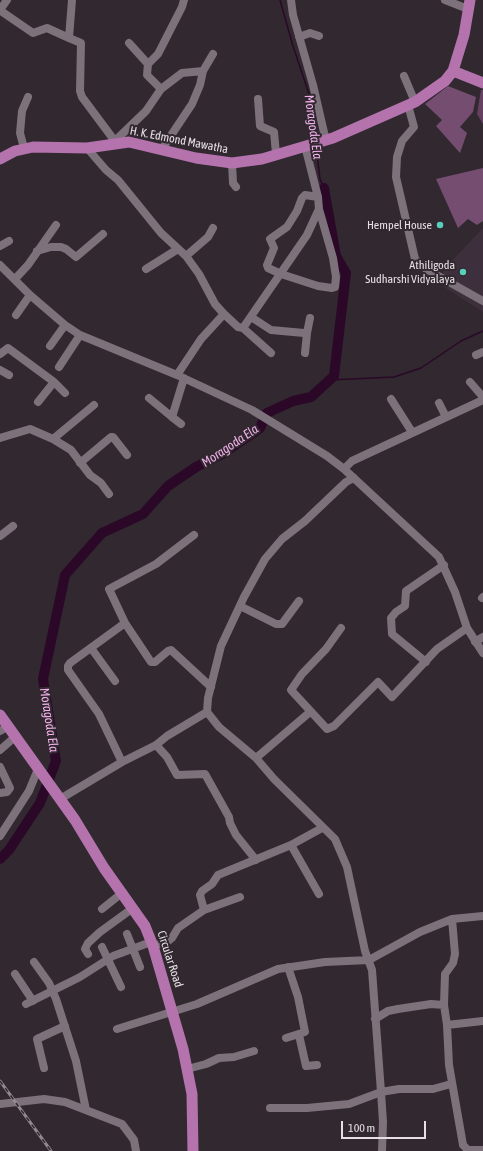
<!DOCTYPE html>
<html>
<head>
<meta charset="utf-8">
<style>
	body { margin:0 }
	#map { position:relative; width:483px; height:1151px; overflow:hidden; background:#312830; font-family:"Asap Condensed",sans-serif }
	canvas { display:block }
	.scale { position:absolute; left:341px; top:1121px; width:85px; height:18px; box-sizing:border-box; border:2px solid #e6e0e5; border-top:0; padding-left:5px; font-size:12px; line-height:14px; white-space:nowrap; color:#e6e0e5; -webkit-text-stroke:3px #312830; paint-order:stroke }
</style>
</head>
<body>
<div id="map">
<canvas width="483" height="1151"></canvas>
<div class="scale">100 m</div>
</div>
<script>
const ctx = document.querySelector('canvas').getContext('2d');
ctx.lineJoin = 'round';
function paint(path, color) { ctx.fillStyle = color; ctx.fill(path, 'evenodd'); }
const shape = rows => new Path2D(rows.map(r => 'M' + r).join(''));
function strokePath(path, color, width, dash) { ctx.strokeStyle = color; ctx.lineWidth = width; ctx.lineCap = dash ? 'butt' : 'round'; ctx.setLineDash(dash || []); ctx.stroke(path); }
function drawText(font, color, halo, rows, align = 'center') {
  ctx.font = font + ' "Asap Condensed",sans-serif'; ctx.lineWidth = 4; ctx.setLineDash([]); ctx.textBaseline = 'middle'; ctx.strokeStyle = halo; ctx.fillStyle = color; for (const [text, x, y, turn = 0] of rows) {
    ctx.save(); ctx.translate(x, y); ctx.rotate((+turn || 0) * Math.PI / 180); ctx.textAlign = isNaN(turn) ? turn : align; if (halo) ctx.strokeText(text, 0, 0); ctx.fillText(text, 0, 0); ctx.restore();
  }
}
const built = shape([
	[483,228,483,312,444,287,442,275,444,269]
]);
const green = shape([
	[481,90,483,90,483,124,477,114]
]);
const forest = shape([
	[448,86,476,97,473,112,460,127,467,133,460,153,436,126,442,120,425,104],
	[483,168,483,221,477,225,468,219,458,228,436,179]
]);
const stream = shape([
	[280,0,293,46,309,94,315,139],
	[316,147,320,179,324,188],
	[330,380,394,377,421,368,461,341,483,331]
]);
const river = shape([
	[0,859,9,850,40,803,56,761,43,679,65,575,102,533,143,514,168,486,196,467,222,454,260,428,267,413,293,401,311,397,334,376,346,273,336,256,324,188]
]);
const minor = shape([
	[72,0,69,38,81,43,80,91,82,97,117,144],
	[291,0,293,15,313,85,326,141],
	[445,0,468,9],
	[0,10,7,0],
	[1,11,33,33,47,28,69,38],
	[299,37,310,33,319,36],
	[129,43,148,64],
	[404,76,415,102],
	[161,89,147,75,148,64,158,54,182,7,184,0],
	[258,99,260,126,274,132,276,154],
	[408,105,414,127,402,141,397,157,396,177,415,259,426,269,483,301],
	[117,144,118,138,146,111,161,89,182,73,203,71,213,54],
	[24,148,20,133,22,111,28,97],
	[87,148,106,170,118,180,161,233,186,256,199,274,215,304,224,314],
	[162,149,192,104,200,85,203,71],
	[232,163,233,183,236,187],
	[318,197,305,195,302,198,297,211,287,227,270,239,274,248,267,265,268,268,281,274,318,286,332,288,335,287,336,277,333,258,319,209],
	[0,246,9,241],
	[37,251,51,247,61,247,66,249,76,257,103,234],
	[186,256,208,237,213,228],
	[0,265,30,295,65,325,80,335,177,375,252,410,327,456,344,469,439,557,455,592,467,628,483,653],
	[146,269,178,249],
	[15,279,28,265,56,225],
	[16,315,30,295],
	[251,317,271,330,304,333,307,333,310,318],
	[243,328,271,353],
	[50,346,65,325],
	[305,353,307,333],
	[0,354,8,348,54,382,65,393],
	[476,355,483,352],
	[59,367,80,335],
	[0,370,9,375],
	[177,375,201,339,224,314,238,327,243,328,307,235,319,209,318,197,305,146],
	[470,382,483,397],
	[149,398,172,417,184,378],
	[391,399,412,432],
	[38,402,54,382],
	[439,403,446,417],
	[172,417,181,424],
	[0,438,30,429,53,439,71,450,90,475,101,483,109,494],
	[53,439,94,405],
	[80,463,111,437,113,437,127,455],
	[344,469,352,461,483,400],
	[354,478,346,482,305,521,282,539,265,559,244,597,221,646,208,698,207,712,219,727,256,758,274,779,335,839,347,867,365,951,372,970,381,1092,383,1122,382,1151],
	[194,535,156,564,109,589,125,623,151,662,155,662,168,651,171,650,211,687],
	[0,536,13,526],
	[482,598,483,597],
	[240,606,276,624,282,624,299,601],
	[341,628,326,649,302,674,291,690,327,729,334,726,378,682,392,697,437,649,467,628],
	[475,642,483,637],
	[91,648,115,681],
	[426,662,392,634,391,618,396,612,405,606,406,591,444,565],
	[0,731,9,726],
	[156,745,167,757,177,775,205,774,229,817,230,823,236,835,256,860],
	[0,750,16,736],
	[256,758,310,712],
	[122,762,99,714,68,670,68,666,70,663,125,623],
	[0,767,10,788,7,792,0,793],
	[60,799,122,762,156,745,167,736,207,712],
	[0,836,29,791,38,769],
	[291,845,319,894],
	[102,909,122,893],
	[204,910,200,895,202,891,212,884,218,875,291,845,322,828],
	[452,919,455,954,453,963,445,974,444,1005,447,1025,449,1065,463,1145,468,1150,483,1150],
	[127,934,140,967],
	[153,946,167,942,172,938,178,928,204,910,240,897],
	[102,947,121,987],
	[88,954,85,949,88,943,100,932,133,908],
	[34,962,49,983,56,999,76,1061,86,1110],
	[15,974,33,1001,31,999],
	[26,1004,80,977,113,956,151,942],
	[375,1019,388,1011,398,1009,431,1004,444,1005],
	[447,1025,483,1021],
	[117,1029,197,1004,278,969,325,962,369,960,420,932,452,919,483,916],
	[299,1035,306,1066,317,1065],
	[286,1038,305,1032,298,997,288,967],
	[44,1068,37,1039,65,1026],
	[187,1069,206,1064,219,1058,234,1057,254,1051],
	[0,1104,44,1099,65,1102,122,1124,134,1140,136,1151],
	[270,1108,307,1108,349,1104,381,1092,399,1089,433,1089,451,1084]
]);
const major = shape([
	[453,71,483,83],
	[0,159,15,151,33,147,87,148,129,142,196,158,232,163,262,159,333,138,415,102,445,81,453,71,464,35,470,0],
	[0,715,75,820,104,868,145,926,153,946,183,1049,192,1094,193,1151]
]);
const rail = shape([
	[0,1081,51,1151]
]);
const markers = [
	[440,225,4,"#5bcebb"],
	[463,272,4,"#5bcebb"]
];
const streetNames = [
	["H. K. Edmond Mawatha",179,140,11],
	["Circular Road",170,959,72]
];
const poiNames = [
	["Hempel House",432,225],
	["Athiligoda",455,265],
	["Sudharshi Vidyalaya",455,279]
];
const waterNames = [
	["Moragoda Ela",313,127,82],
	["Moragoda Ela",230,446,-34],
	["Moragoda Ela",49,720,81]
];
paint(built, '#3d2f3b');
paint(green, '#654060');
paint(forest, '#754d70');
strokePath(stream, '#2b0828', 1.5);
strokePath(river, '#2b0828', 10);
strokePath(minor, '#7d727b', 8);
strokePath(major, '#b473ad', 11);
strokePath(rail, '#90898f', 3);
strokePath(rail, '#312830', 1.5, [4.5]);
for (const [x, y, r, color] of markers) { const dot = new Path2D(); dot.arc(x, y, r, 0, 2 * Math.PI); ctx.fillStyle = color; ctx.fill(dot); strokePath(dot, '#312830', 1.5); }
drawText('12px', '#e6e0e5', '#312830', streetNames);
drawText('12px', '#e6e0e5', '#312830', poiNames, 'right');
drawText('italic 13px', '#f1b1e9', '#312830', waterNames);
</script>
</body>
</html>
